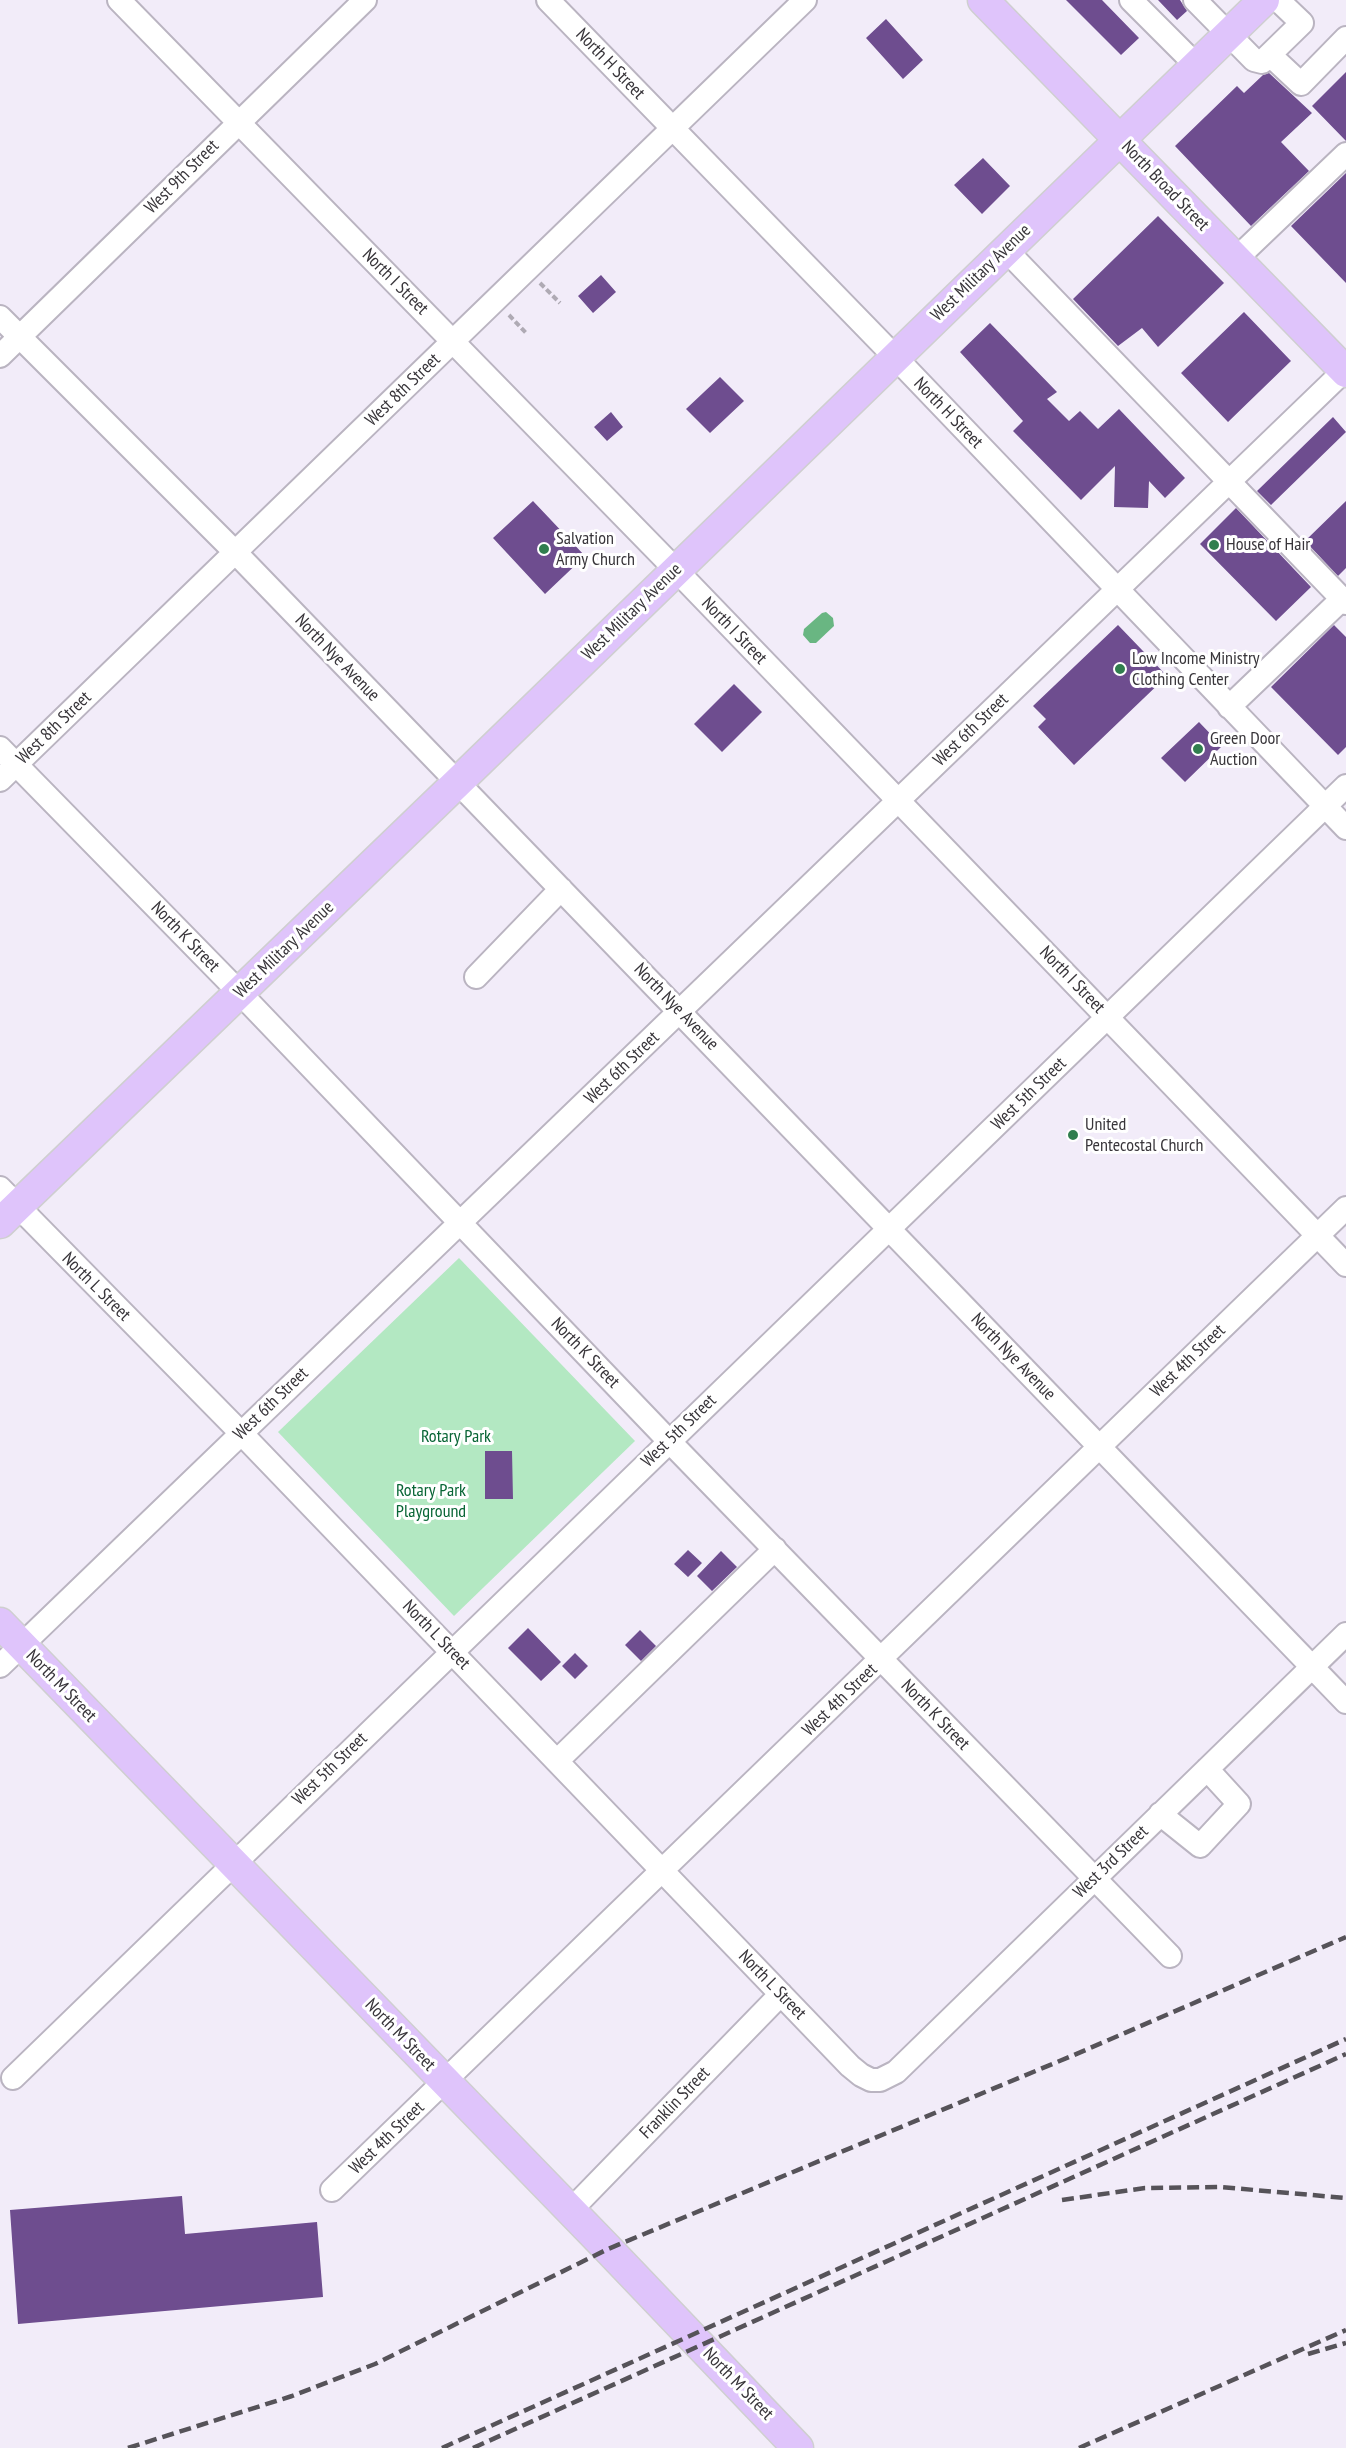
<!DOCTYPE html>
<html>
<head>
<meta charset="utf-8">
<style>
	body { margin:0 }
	canvas { display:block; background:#f2ecf9 }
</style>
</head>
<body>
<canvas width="1346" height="2448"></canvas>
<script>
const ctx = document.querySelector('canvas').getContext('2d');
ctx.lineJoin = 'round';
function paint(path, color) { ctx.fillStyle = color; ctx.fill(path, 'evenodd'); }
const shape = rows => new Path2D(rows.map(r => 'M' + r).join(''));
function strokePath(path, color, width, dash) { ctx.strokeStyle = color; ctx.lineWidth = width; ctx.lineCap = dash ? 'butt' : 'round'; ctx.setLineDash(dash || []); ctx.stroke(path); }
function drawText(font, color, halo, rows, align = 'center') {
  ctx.font = font + ' "PT Sans Narrow",sans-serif'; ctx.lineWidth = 6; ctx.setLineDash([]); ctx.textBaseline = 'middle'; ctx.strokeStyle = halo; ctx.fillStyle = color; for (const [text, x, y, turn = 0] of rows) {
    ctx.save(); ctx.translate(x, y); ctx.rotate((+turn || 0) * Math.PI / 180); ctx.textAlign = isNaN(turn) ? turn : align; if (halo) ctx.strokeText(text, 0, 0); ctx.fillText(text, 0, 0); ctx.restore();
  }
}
const green = shape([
	[459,1258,635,1441,454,1616,278,1432]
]);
const water = shape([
	[826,612,833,618,834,626,816,643,810,643,803,635,804,629,822,613]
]);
const building = shape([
	[1066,0,1102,0,1139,38,1121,55],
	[1158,0,1180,0,1187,11,1177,20],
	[886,19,923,60,903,79,866,38],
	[1346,72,1346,141,1312,106],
	[1269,73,1312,113,1281,142,1309,171,1251,226,1175,146,1237,86,1244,93,1263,75],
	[983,158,1010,186,982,214,954,185],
	[1346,173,1346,283,1291,226],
	[1158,216,1224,283,1158,347,1142,328,1118,346,1073,299],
	[601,275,616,292,593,313,578,296],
	[1244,312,1291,361,1228,422,1181,373],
	[990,323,1057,392,1047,399,1069,421,1080,411,1098,429,1119,409,1185,478,1165,498,1149,481,1148,508,1114,507,1115,466,1081,500,1013,431,1023,421,960,352],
	[720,377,744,401,710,433,686,409],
	[611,412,623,427,607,441,594,427],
	[1333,417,1346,432,1271,505,1257,491],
	[533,501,585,556,545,594,493,538],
	[1346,501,1346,568,1338,576,1305,541],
	[1236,508,1311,587,1276,621,1200,544],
	[1118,625,1167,676,1074,765,1038,727,1046,719,1033,706],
	[1334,625,1346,637,1346,747,1338,755,1271,687],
	[734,684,762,712,722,752,694,724],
	[1199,722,1222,746,1185,782,1161,758],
	[485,1451,512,1451,513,1499,485,1499],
	[688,1550,702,1563,688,1577,674,1564],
	[721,1551,737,1567,712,1591,697,1576],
	[528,1628,561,1662,541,1681,508,1648],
	[640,1630,656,1646,641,1661,625,1645],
	[575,1653,588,1666,575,1679,562,1666],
	[182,2196,185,2234,317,2222,323,2297,18,2324,10,2210]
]);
const path = shape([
	[540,283,560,303],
	[509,315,527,334]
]);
const minor = shape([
	[119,0,675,569,1346,1265],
	[548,0,895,357,1346,828],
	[1131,0,1196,65],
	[1195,0,1254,60,1262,62,1302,23,1278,0],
	[1270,55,1301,84,1346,38],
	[1005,249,1346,603],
	[1236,259,1346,154],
	[0,317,236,553,1346,1702],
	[0,356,365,0],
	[1229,707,1342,599],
	[0,748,240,993,669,1441,1170,1956],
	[0,780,805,0],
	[476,977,561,889],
	[0,1188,241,1433,850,2066,861,2075,871,2080,880,2080,896,2072,1346,1634],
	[0,1666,1346,369],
	[557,1761,775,1549],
	[1160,1814,1200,1846,1239,1804,1207,1769],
	[13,2078,1346,786],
	[332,2190,1346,1208],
	[570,2211,781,1994]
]);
const major = shape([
	[983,0,1346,372],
	[0,1223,457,783,1264,0],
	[0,1623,608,2249,798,2448]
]);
const rail = shape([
	[1062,2200,1145,2188,1220,2187,1346,2198],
	[1308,2354,1346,2343],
	[128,2448,292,2396,375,2364,608,2249,1074,2055,1346,1937],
	[442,2448,1346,2039],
	[473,2448,1346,2054],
	[1079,2448,1346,2330]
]);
const markers = [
	[1214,545,6,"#307e4e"],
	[544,549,6,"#307e4e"],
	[1120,669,6,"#307e4e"],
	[1198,749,6,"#307e4e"],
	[1073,1135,6,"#307e4e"]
];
const streetNames = [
	["North H Street",610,64,46],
	["West 9th Street",182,177,-45],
	["North Broad Street",1165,186,46],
	["West Military Avenue",981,273,-44],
	["North I Street",395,282,45],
	["West 8th Street",403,390,-44],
	["North H Street",948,413,46],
	["West Military Avenue",632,612,-44],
	["North I Street",734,631,46],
	["North Nye Avenue",337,658,46],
	["West 8th Street",54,728,-44],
	["West 6th Street",971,730,-44],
	["North K Street",185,937,46],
	["West Military Avenue",284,950,-44],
	["North I Street",1072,980,46],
	["North Nye Avenue",676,1007,46],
	["West 6th Street",622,1068,-44],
	["West 5th Street",1029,1094,-44],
	["North L Street",96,1287,45],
	["North K Street",585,1353,46],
	["North Nye Avenue",1013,1357,46],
	["West 4th Street",1188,1361,-44],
	["West 6th Street",271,1404,-44],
	["West 5th Street",679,1431,-44],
	["North L Street",436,1635,46],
	["North M Street",61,1686,46],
	["West 4th Street",840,1700,-44],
	["North K Street",935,1715,46],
	["West 5th Street",330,1769,-44],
	["West 3rd Street",1111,1862,-44],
	["North L Street",772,1985,46],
	["North M Street",400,2035,46],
	["Franklin Street",675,2103,-46],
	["West 4th Street",387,2138,-44],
	["North M Street",738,2384,46]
];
const poiNames = [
	["Salvation",556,539],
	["Army Church",556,560],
	["House of Hair",1226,545],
	["Low Income Ministry",1132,659],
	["Clothing Center",1132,680],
	["Green Door",1210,739],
	["Auction",1210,760],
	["United",1085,1125],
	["Pentecostal Church",1085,1146]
];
const parkNames = [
	["Rotary Park",456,1437],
	["Rotary Park",431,1491],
	["Playground",431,1512]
];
paint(green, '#b3e8c2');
paint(water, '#69b682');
paint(building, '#6e4d8f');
strokePath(minor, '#bab4c1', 26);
strokePath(major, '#cfcfd0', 33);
strokePath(path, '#afaab4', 4, [6, 3]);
strokePath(minor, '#fff', 22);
strokePath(major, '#dfc4fb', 30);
strokePath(rail, '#565359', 4.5, [12, 6]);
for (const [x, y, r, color] of markers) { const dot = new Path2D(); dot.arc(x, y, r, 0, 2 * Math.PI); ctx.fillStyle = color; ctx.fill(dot); strokePath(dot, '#fff', 2); }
drawText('18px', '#38353a', '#fff', streetNames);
drawText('18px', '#38353a', '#fff', poiNames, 'left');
drawText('18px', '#086535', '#fff', parkNames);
</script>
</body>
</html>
